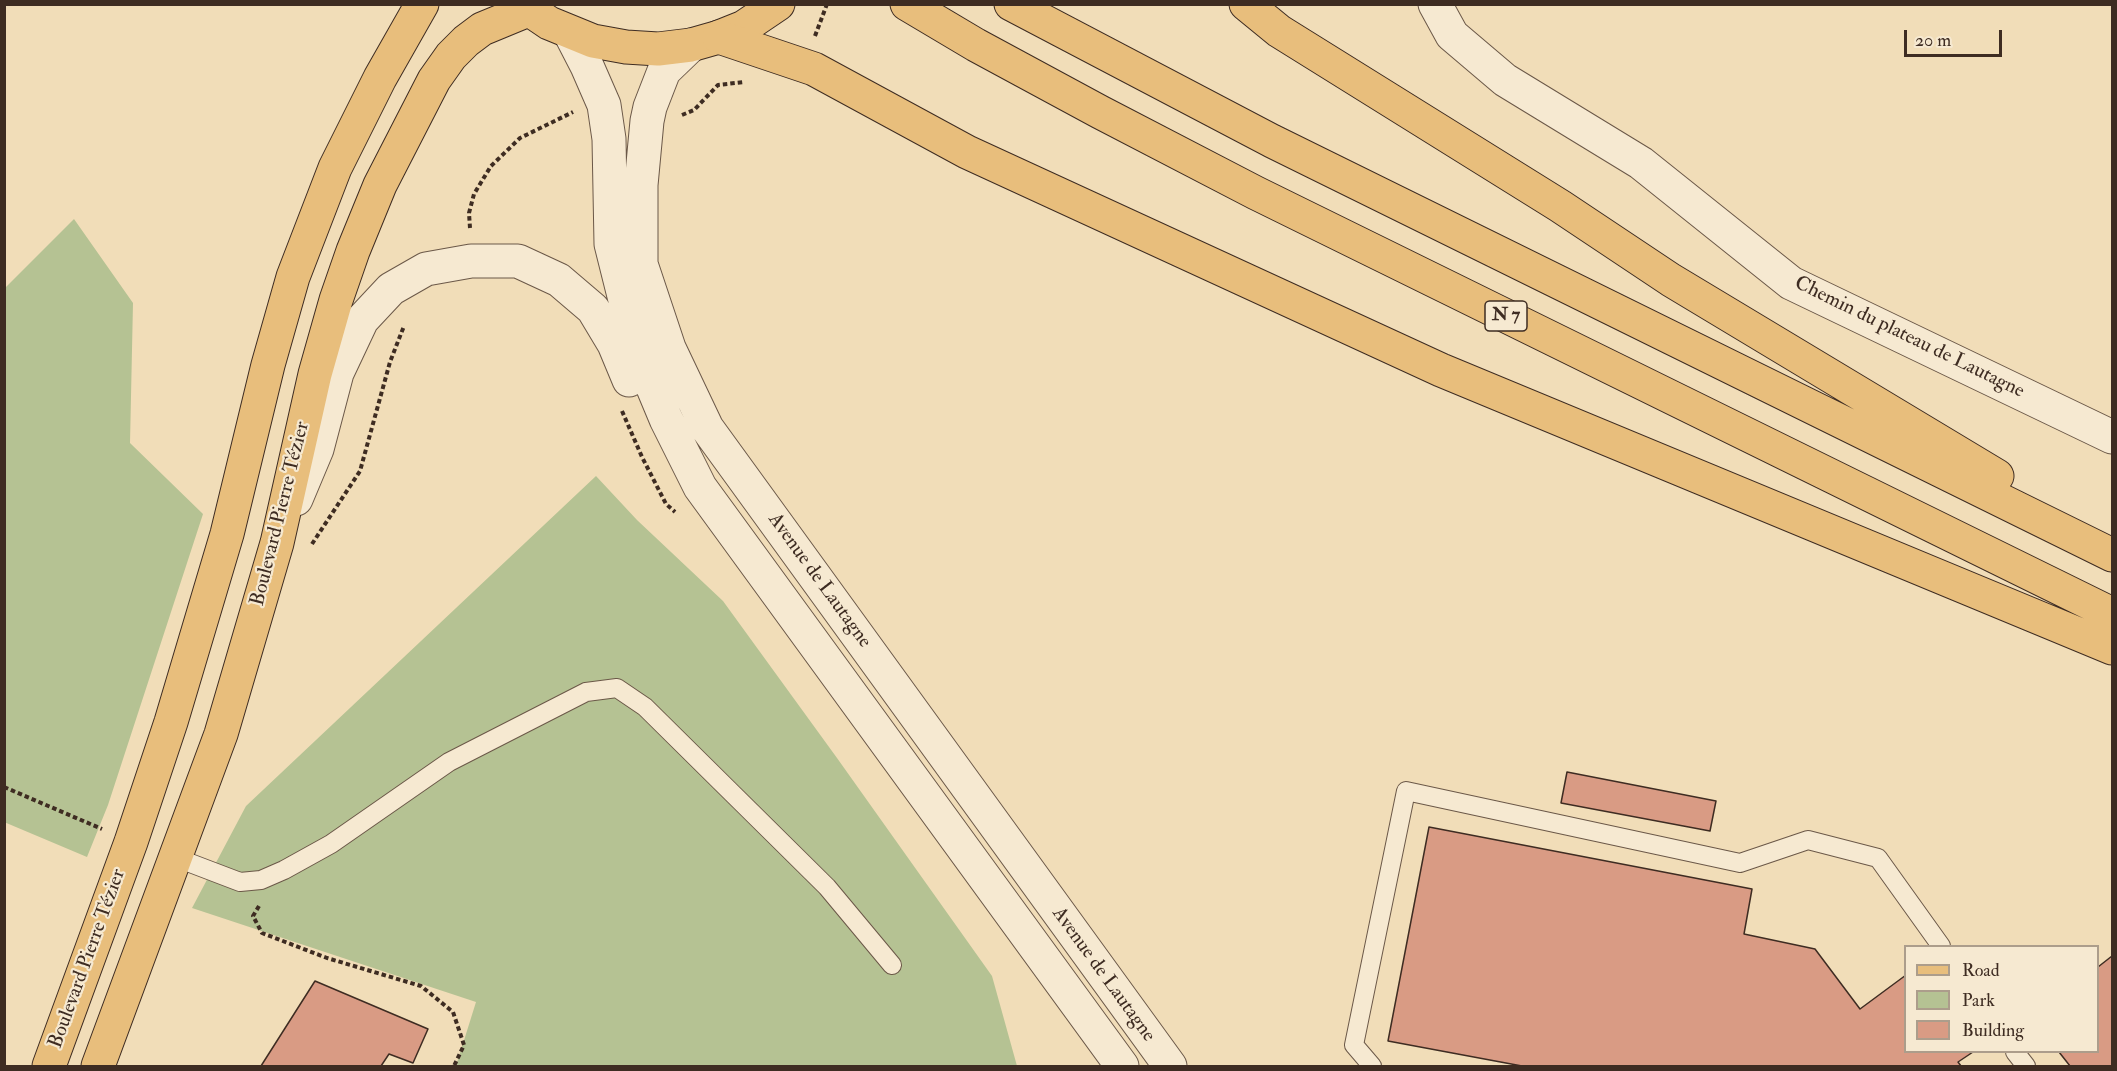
<!DOCTYPE html>
<html>
<head>
<meta charset="utf-8">
<style>
	body { margin:0 }
	#map { position:relative; width:2117px; height:1071px; overflow:hidden; background:#f1ddb8; font-family:"IM FELL Double Pica",serif }
	canvas { display:block }
	.frame { position:absolute; inset:0; border:6px solid #3e2c22; pointer-events:none }
	.legend { position:absolute; left:1904px; top:945px; width:195px; height:108px; box-sizing:border-box; background:#f6e9d1; border:2px solid #ac9d8b; margin:0; padding:8px 10px; list-style:none; font-size:18px; color:#3e2c22 }
	.legend li { display:flex; align-items:center; gap:12px; height:30px }
	.legend b { width:30px; border:2px solid #ac9d8b }
	.scale { position:absolute; left:1904px; top:30px; width:98px; height:27px; box-sizing:border-box; border:3px solid #3e2c22; border-top:0; padding-left:8px; font-size:18px; line-height:21px; white-space:nowrap; color:#3e2c22; -webkit-text-stroke:4px #f6e9d1; paint-order:stroke }
</style>
</head>
<body>
<div id="map">
<canvas width="2117" height="1071"></canvas>
<div class="frame"></div>
<ul class="legend">
<li><b style="height:8px;background:#e8be7c"></b>Road</li>
<li><b style="height:16px;background:#b5c293"></b>Park</li>
<li><b style="height:16px;background:#d99b84"></b>Building</li>
</ul>
<div class="scale">20 m</div>
</div>
<script>
const ctx = document.querySelector('canvas').getContext('2d');
ctx.lineJoin = 'round';
function paint(path, color) { ctx.fillStyle = color; ctx.fill(path, 'evenodd'); }
const shape = rows => new Path2D(rows.map(r => 'M' + r).join(''));
function strokePath(path, color, width, dash) { ctx.strokeStyle = color; ctx.lineWidth = width; ctx.lineCap = dash ? 'butt' : 'round'; ctx.setLineDash(dash || []); ctx.stroke(path); }
function drawText(font, color, halo, rows, align = 'center') {
  ctx.font = font + ' "IM FELL Double Pica",serif'; ctx.lineWidth = 4.5; ctx.setLineDash([]); ctx.textBaseline = 'middle'; ctx.strokeStyle = halo; ctx.fillStyle = color; for (const [text, x, y, turn = 0] of rows) {
    ctx.save(); ctx.translate(x, y); ctx.rotate((+turn || 0) * Math.PI / 180); ctx.textAlign = isNaN(turn) ? turn : align; if (halo) ctx.strokeText(text, 0, 0); ctx.fillText(text, 0, 0); ctx.restore();
  }
}
const green = shape([
	[74,219,133,303,130,443,203,514,108,805,87,857,4,822,5,288],
	[596,476,637,520,723,601,837,758,992,976,1017,1066,456,1066,476,1002,192,908,246,806]
]);
const building = shape([
	[1567,772,1716,801,1710,831,1561,803,1567,772],
	[1429,827,1752,889,1744,934,1815,949,1860,1009,1906,975,1906,1052,1973,1052,1958,1062,1961,1066,1522,1066,1388,1041,1429,827],
	[2112,956,2112,1066,2070,1066,2059,1052,2098,1052,2098,967,2112,956],
	[315,981,428,1029,413,1063,389,1054,381,1066,261,1066,315,981]
]);
const path = shape([
	[815,36,827,4],
	[682,115,694,110,718,85,744,82],
	[470,228,469,213,474,194,491,166,520,138,573,112],
	[622,411,642,457,666,504,675,512],
	[312,544,360,471,390,362,404,326],
	[4,787,102,829],
	[259,906,253,916,262,933,327,958,421,986,453,1012,464,1045,454,1066]
]);
const lane = shape([
	[177,858,240,882,261,880,284,870,331,844,449,762,586,692,617,688,645,707,827,887,892,965],
	[2015,1052,2026,1066],
	[1372,1066,1354,1045,1406,791,1740,863,1808,840,1878,858,1941,946]
]);
const street = shape([
	[1435,4,1452,35,1505,80,1641,163,1791,283,2112,437],
	[570,33,587,66,604,105,609,139,611,244,638,352,666,419,700,487,1122,1066],
	[691,45,664,71,650,107,647,121,641,185,641,264,669,348,707,428,1170,1066],
	[296,499,317,449,337,373,362,320,391,289,426,269,471,261,518,261,559,280,593,309,614,344,629,380]
]);
const primary = shape([
	[521,4,549,23,593,41,626,47,658,49,691,45,719,37,744,27,778,4],
	[49,1066,131,842,171,722,227,534,268,365,293,277,335,168,380,78,422,4],
	[98,1066,221,734,277,543,315,374,336,300,353,251,380,185,434,80,451,56,466,41,482,29,528,10]
]);
const highway = shape([
	[907,4,976,45,1100,112,1256,193,2112,614],
	[1011,4,1272,141,2112,555],
	[1246,4,1279,31,1560,206,1671,280,1997,476],
	[719,37,814,69,967,152,1441,370,2112,648]
]);
const shields = [
	[1506,316,42]
];
const shieldNames = [
	["N 7",1506,316]
];
const streetNames = [
	["Chemin du plateau de Lautagne",1909,338,26],
	["Boulevard Pierre Tézier",281,514,-76],
	["Avenue de Lautagne",819,581,54],
	["Boulevard Pierre Tézier",88,959,-70],
	["Avenue de Lautagne",1103,975,54]
];
paint(green, '#b5c293');
paint(building, '#d99b84');
strokePath(building, '#3e2c22', 1.5);
strokePath(lane, '#6b5848', 20);
strokePath(street, '#6b5848', 35);
strokePath(primary, '#3e2c22', 35);
strokePath(highway, '#3e2c22', 35);
strokePath(path, '#3e2c22', 4, [4.5, 3]);
strokePath(lane, '#f6e9d1', 18);
strokePath(street, '#f6e9d1', 33);
strokePath(primary, '#e8be7c', 33);
strokePath(highway, '#e8be7c', 33);
for (const [x, y, w] of shields) { const box = new Path2D(); box.roundRect(x - w / 2, y - 15, w, 30, 4.5); ctx.fillStyle = '#f6e9d1'; ctx.fill(box); strokePath(box, '#3e2c22', 1.5); }
drawText('bold 18px', '#3e2c22', null, shieldNames);
drawText('20px', '#3e2c22', '#f6e9d1', streetNames);
</script>
</body>
</html>
